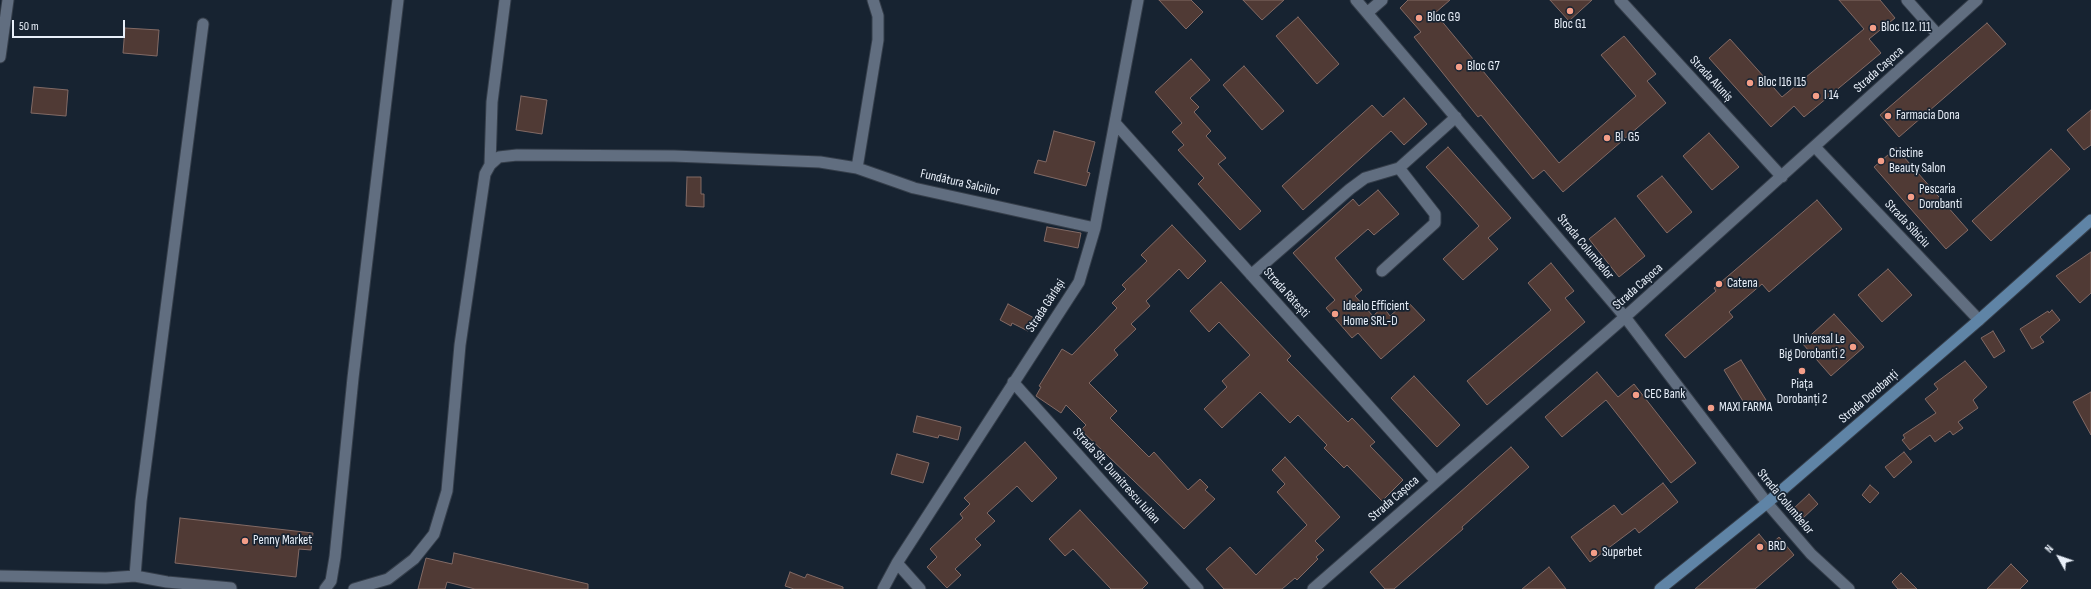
<!DOCTYPE html>
<html>
<head>
<meta charset="utf-8">
<style>
	body { margin:0 }
	#map { position:relative; width:2091px; height:589px; overflow:hidden; background:#172331; font-family:"Sofia Sans Condensed",sans-serif }
	canvas { display:block }
	.north { position:absolute; left:2039px; top:537px; width:40px; height:40px; -webkit-text-stroke:3px #172331; paint-order:stroke; rotate:310deg; font-size:11px; font-weight:700; line-height:16px; text-align:center; color:#e8eff9 }
	.north::after { content:''; display:block; margin:auto; width:14px; height:18px; background:#e8eff9; clip-path:polygon(50% 0,100% 100%,50% 72%,0 100%) }
	.scale { position:absolute; left:12px; top:20px; width:113px; height:18px; box-sizing:border-box; border:2px solid #e8eff9; border-top:0; padding-left:5px; font-size:12px; line-height:14px; white-space:nowrap; color:#e8eff9; -webkit-text-stroke:3px #172331; paint-order:stroke }
</style>
</head>
<body>
<div id="map">
<canvas width="2091" height="589"></canvas>
<div class="north">N</div>
<div class="scale">50 m</div>
</div>
<script>
const ctx = document.querySelector('canvas').getContext('2d');
ctx.lineJoin = 'round';
function paint(path, color) { ctx.fillStyle = color; ctx.fill(path, 'evenodd'); }
const shape = rows => new Path2D(rows.map(r => 'M' + r).join(''));
function strokePath(path, color, width, dash) { ctx.strokeStyle = color; ctx.lineWidth = width; ctx.lineCap = dash ? 'butt' : 'round'; ctx.setLineDash(dash || []); ctx.stroke(path); }
function drawText(font, color, halo, rows, align = 'center') {
  ctx.font = font + ' "Sofia Sans Condensed",sans-serif'; ctx.lineWidth = 3.5; ctx.setLineDash([]); ctx.textBaseline = 'middle'; ctx.strokeStyle = halo; ctx.fillStyle = color; for (const [text, x, y, turn = 0] of rows) {
    ctx.save(); ctx.translate(x, y); ctx.rotate((+turn || 0) * Math.PI / 180); ctx.textAlign = isNaN(turn) ? turn : align; if (halo) ctx.strokeText(text, 0, 0); ctx.fillText(text, 0, 0); ctx.restore();
  }
}
const building = shape([
	[1159,0,1191,0,1203,12,1186,29,1159,0],
	[1243,0,1284,0,1262,20,1243,0],
	[1408,0,1450,0,1435,13,1559,163,1636,96,1601,55,1624,36,1656,74,1647,81,1666,103,1563,192,1544,170,1533,179,1481,115,1478,117,1414,37,1421,32,1400,8,1408,0],
	[1550,0,1592,0,1569,21,1550,0],
	[1839,0,1880,0,1895,18,1869,39,1881,53,1804,117,1794,106,1771,127,1709,58,1730,39,1782,97,1864,29,1839,0],
	[1298,17,1339,64,1317,84,1276,36,1298,17],
	[1987,23,2006,44,1899,137,1880,115,1987,23],
	[125,28,159,30,157,56,123,53,125,28],
	[1191,59,1210,80,1190,98,1199,107,1194,112,1211,131,1206,136,1226,158,1218,164,1261,211,1240,230,1198,184,1204,178,1178,150,1184,145,1172,132,1182,123,1155,92,1191,59],
	[1244,66,1284,111,1262,130,1223,85,1244,66],
	[34,87,68,90,66,116,31,113,34,87],
	[521,96,547,100,542,134,516,130,521,96],
	[1404,98,1427,124,1404,145,1391,131,1303,210,1282,186,1372,105,1383,117,1404,98],
	[2091,110,2091,145,2084,150,2067,130,2091,110],
	[1054,131,1095,142,1087,172,1090,173,1086,186,1034,173,1038,160,1046,162,1054,131],
	[1709,133,1739,167,1712,190,1683,156,1709,133],
	[1448,147,1511,218,1488,238,1498,249,1463,280,1443,259,1479,226,1426,167,1448,147],
	[1896,148,1968,230,1946,249,1874,167,1896,148],
	[2051,149,2070,169,1991,241,1972,221,2051,149],
	[1662,176,1692,212,1667,233,1637,196,1662,176],
	[687,177,701,177,701,194,704,194,704,207,686,206,687,177],
	[1378,190,1399,214,1374,235,1368,229,1335,258,1362,290,1355,296,1373,316,1383,307,1390,316,1407,301,1425,320,1381,359,1358,333,1352,338,1326,308,1335,300,1293,253,1353,199,1359,206,1378,190],
	[1817,200,1842,229,1769,292,1762,284,1729,312,1733,317,1685,358,1665,335,1716,291,1714,288,1817,200],
	[1615,218,1645,256,1619,277,1589,239,1615,218],
	[1172,225,1206,261,1188,279,1179,269,1146,301,1150,306,1131,324,1136,329,1114,350,1118,355,1089,383,1117,411,1110,418,1149,457,1154,452,1188,490,1200,479,1208,487,1205,490,1215,499,1184,529,1081,430,1086,425,1066,405,1061,413,1036,396,1041,387,1039,386,1062,349,1072,355,1117,308,1112,303,1126,289,1122,285,1147,261,1141,255,1172,225],
	[1047,227,1081,233,1078,248,1044,241,1047,227],
	[2091,252,2091,293,2080,303,2056,276,2091,252],
	[1551,263,1574,291,1565,298,1585,322,1487,405,1467,381,1551,310,1528,283,1551,263],
	[1888,269,1912,295,1882,322,1858,295,1888,269],
	[1221,282,1291,356,1287,360,1348,422,1352,418,1375,442,1370,446,1403,480,1382,501,1347,465,1344,468,1324,448,1327,445,1298,415,1290,423,1260,392,1222,428,1204,409,1227,387,1222,381,1250,355,1219,322,1209,332,1190,311,1221,282],
	[1008,304,1034,318,1028,331,1012,323,1011,326,1000,320,1008,304],
	[2052,310,2060,320,2040,337,2044,342,2032,349,2020,329,2048,311,2049,313,2052,310],
	[1834,314,1864,347,1831,376,1802,343,1834,314],
	[1993,331,2005,351,1994,358,1981,338,1993,331],
	[1741,360,1766,400,1749,411,1724,370,1741,360],
	[1965,361,1987,387,1973,400,1978,408,1958,422,1963,428,1953,435,1950,431,1935,442,1930,435,1910,450,1902,440,1905,438,1903,435,1936,413,1925,399,1938,389,1934,384,1965,361],
	[1597,372,1618,397,1634,384,1696,463,1671,483,1606,400,1562,437,1545,417,1597,372],
	[1414,376,1460,425,1437,447,1391,398,1414,376],
	[2091,392,2091,435,2073,402,2091,392],
	[917,416,961,427,958,440,939,435,938,438,913,432,917,416],
	[1025,442,1057,478,1032,502,1017,486,987,513,995,521,975,539,981,545,955,569,961,575,947,588,927,567,937,557,930,549,963,518,960,514,970,504,964,498,1025,442],
	[1511,447,1529,467,1462,527,1463,529,1394,589,1385,589,1370,572,1511,447],
	[1904,452,1912,462,1894,478,1885,467,1904,452],
	[897,454,929,463,923,483,891,474,897,454],
	[1285,457,1340,517,1315,541,1324,550,1316,557,1318,559,1297,580,1295,578,1282,589,1224,589,1206,569,1230,547,1256,575,1307,525,1277,492,1285,484,1272,470,1285,457],
	[1663,483,1678,502,1639,533,1635,528,1590,562,1571,537,1614,505,1622,515,1663,483],
	[1870,485,1879,493,1870,503,1862,495,1870,485],
	[1809,494,1818,504,1801,520,1792,510,1809,494],
	[1080,510,1148,583,1142,589,1111,589,1073,549,1065,556,1049,539,1080,510],
	[180,518,313,533,311,550,299,549,296,577,175,563,180,518],
	[1759,534,1769,546,1779,537,1794,555,1755,589,1695,589,1759,534],
	[454,553,588,584,588,589,475,589,447,582,445,589,418,589,426,558,452,564,454,553],
	[2011,564,2028,581,2020,589,1987,589,2011,564],
	[1549,567,1566,589,1522,589,1549,567],
	[790,572,805,578,807,574,843,587,843,589,794,589,785,586,790,572],
	[1901,573,1917,589,1898,589,1892,582,1901,573]
]);
const minor = shape([
	[1356,0,1625,317,1767,503,1811,554,1849,589],
	[1620,0,1782,177],
	[1907,0,1938,35],
	[1367,13,1382,0],
	[0,57,8,0],
	[1116,124,1436,481],
	[1815,147,1979,320],
	[490,165,492,102,505,0],
	[857,168,878,40,878,16,873,0],
	[1382,271,1435,223,1435,214,1399,168],
	[1251,275,1350,189,1365,178,1399,168,1456,117],
	[1013,382,1198,589],
	[897,563,920,589],
	[0,576,106,578,135,576,167,582,231,588],
	[135,576,141,501,203,24],
	[325,589,331,581,335,557,353,378,398,0],
	[354,589,388,579,414,559,434,534,447,491,460,345,485,174,490,165,499,157,517,155,674,156,820,162,857,168,914,188,1095,228],
	[883,589,897,563,1079,282,1095,228,1138,0],
	[1313,589,1625,317,1977,0]
]);
const secondary = shape([
	[1660,589,1767,503,1979,320,2091,220]
]);
const markers = [
	[1570,11,4,"#f49e88"],
	[1419,18,4,"#f49e88"],
	[1873,28,4,"#f49e88"],
	[1459,67,4,"#f49e88"],
	[1750,83,4,"#f49e88"],
	[1816,96,4,"#f49e88"],
	[1888,116,4,"#f49e88"],
	[1607,138,4,"#f49e88"],
	[1881,161,4,"#f49e88"],
	[1911,197,4,"#f49e88"],
	[1719,284,4,"#f49e88"],
	[1335,314,4,"#f49e88"],
	[1853,347,4,"#f49e88"],
	[1802,371,4,"#f49e88"],
	[1636,395,4,"#f49e88"],
	[1711,408,4,"#f49e88"],
	[245,541,4,"#f49e88"],
	[1760,547,4,"#f49e88"],
	[1594,553,4,"#f49e88"]
];
const poiNames = [
	["Bloc G9",1427,18],
	["Bloc G1",1570,25,"center"],
	["Bloc I12. I11",1881,28],
	["Bloc G7",1467,67],
	["Bloc I16 I15",1758,83],
	["I 14",1824,96],
	["Farmacia Dona",1896,116],
	["Bl. G5",1615,138],
	["Cristine",1889,154],
	["Beauty Salon",1889,169],
	["Pescaria",1919,190],
	["Dorobanti",1919,205],
	["Catena",1727,284],
	["Idealo Efficient",1343,307],
	["Home SRL-D",1343,322],
	["Universal Le",1845,340,"right"],
	["Big Dorobanti 2",1845,355,"right"],
	["Piața",1802,385,"center"],
	["Dorobanți 2",1802,400,"center"],
	["CEC Bank",1644,395],
	["MAXI FARMA",1719,408],
	["Penny Market",253,541],
	["BRD",1768,547],
	["Superbet",1602,553]
];
const streetNames = [
	["Strada Cașoca",1879,70,-42],
	["Strada Aluniș",1711,79,47],
	["Fundătura Salciilor",960,183,13],
	["Strada Sibiciu",1907,224,47],
	["Strada Columbelor",1585,247,50],
	["Strada Cașoca",1638,287,-42],
	["Strada Rătești",1286,293,48],
	["Strada Gârlași",1046,306,-57],
	["Strada Dorobanți",1869,397,-41],
	["Strada Slt. Dumitrescu Iulian",1116,476,48],
	["Strada Cașoca",1394,499,-41],
	["Strada Columbelor",1785,502,50]
];
paint(building, '#503a35');
strokePath(building, '#826a65', 1);
strokePath(minor, '#353e4a', 13);
strokePath(secondary, '#353e4a', 13);
strokePath(minor, '#616e80', 11);
strokePath(secondary, '#5f84a6', 11);
for (const [x, y, r, color] of markers) { const dot = new Path2D(); dot.arc(x, y, r, 0, 2 * Math.PI); ctx.fillStyle = color; ctx.fill(dot); strokePath(dot, '#172331', 1.5); }
drawText('13px', '#e8eff9', '#172331', poiNames, 'left');
drawText('13px', '#e8eff9', '#172331', streetNames);
</script>
</body>
</html>
